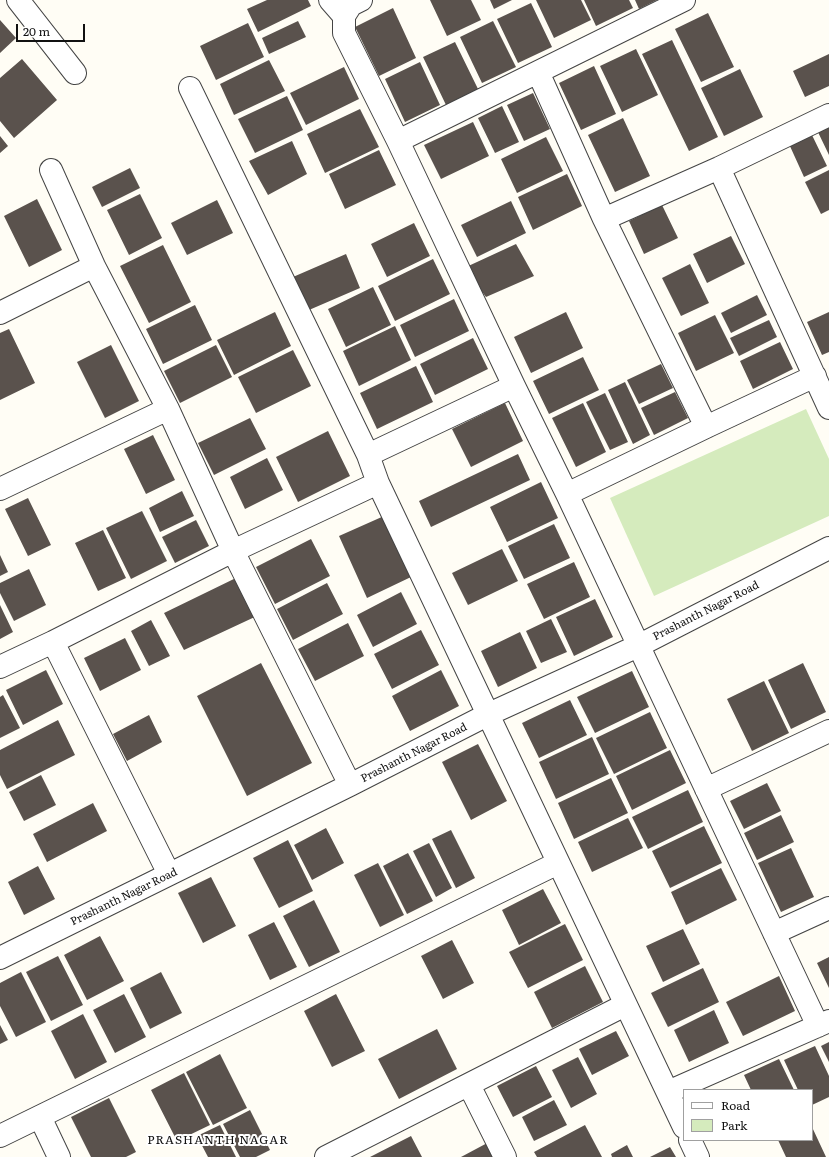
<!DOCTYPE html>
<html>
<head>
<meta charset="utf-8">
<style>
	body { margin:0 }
	#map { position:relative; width:829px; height:1157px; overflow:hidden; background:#fffdf5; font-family:Literata,serif }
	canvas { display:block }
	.legend { position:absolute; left:683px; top:1089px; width:130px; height:52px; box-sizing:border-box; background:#fff; border:1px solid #a0a0a0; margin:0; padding:5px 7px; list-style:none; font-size:12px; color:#111 }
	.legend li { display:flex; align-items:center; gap:8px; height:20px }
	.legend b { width:20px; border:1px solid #a0a0a0 }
	.scale { position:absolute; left:16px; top:24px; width:69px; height:18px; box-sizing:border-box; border:2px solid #111; border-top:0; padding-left:5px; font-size:12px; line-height:14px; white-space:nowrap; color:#111; -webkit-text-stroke:3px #fff; paint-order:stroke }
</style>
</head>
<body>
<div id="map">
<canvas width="829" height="1157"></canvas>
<ul class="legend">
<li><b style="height:5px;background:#fff"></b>Road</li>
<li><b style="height:11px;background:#d5ebbd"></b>Park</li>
</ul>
<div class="scale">20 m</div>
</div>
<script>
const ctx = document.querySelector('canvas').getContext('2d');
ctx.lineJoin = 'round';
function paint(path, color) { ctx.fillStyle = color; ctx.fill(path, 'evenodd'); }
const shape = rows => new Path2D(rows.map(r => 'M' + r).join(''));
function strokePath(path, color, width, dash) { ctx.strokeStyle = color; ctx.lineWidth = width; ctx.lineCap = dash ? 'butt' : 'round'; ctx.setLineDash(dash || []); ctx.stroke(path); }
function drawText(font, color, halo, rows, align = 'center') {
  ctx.font = font + ' Literata,serif'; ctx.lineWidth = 4; ctx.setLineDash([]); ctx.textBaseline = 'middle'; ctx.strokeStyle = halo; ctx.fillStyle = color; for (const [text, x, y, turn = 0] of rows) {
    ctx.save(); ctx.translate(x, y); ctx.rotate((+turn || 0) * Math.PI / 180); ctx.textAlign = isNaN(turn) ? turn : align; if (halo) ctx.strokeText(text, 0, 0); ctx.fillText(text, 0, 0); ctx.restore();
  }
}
const green = shape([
	[806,409,829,459,829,516,654,596,610,498]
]);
const building = shape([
	[267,0,308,0,311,6,258,32,247,9],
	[430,0,471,0,481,20,447,36],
	[490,0,512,0,494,9],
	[536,0,581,0,591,20,554,38],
	[584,0,629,0,633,8,596,26],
	[635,0,657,0,639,9],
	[531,3,552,47,518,63,497,19],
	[393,8,416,58,379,76,355,27],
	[708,13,734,67,701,82,675,29],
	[0,20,16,38,0,53],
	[298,21,306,37,269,54,262,38],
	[493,21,516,67,482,83,460,37],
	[248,23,264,57,216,80,200,46],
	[672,40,718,137,689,151,642,54],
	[455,42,478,89,446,105,423,57],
	[636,49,658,95,622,112,600,66],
	[829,54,829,86,805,97,793,71],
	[22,59,57,100,14,138,0,121,0,78],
	[269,60,285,91,234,115,220,84],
	[420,62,440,105,405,122,385,79],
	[594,66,616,114,581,130,559,83],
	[344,67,359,99,306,125,290,93],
	[740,69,763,117,724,136,701,88],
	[533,93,550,129,524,141,507,105],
	[287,96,303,130,255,153,238,119],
	[502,106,519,142,495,153,478,118],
	[360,109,379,147,325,173,307,134],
	[623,118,650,176,615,192,588,135],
	[473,122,489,156,441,179,424,145],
	[829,122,829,155,816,128],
	[811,133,827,166,804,177,789,144],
	[0,136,8,146,0,153],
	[546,137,563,171,517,193,501,159],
	[292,141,307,174,268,195,249,161],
	[379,150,396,185,345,209,329,174],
	[130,168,140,188,102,207,92,187],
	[829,170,829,210,821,214,805,182],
	[567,174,582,206,533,230,518,197],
	[140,194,162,238,129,255,107,210],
	[37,199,62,250,29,267,4,216],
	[217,200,233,233,187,255,171,223],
	[511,201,526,233,477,257,461,225],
	[662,205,678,238,644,254,629,221],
	[414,223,430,256,387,277,371,244],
	[731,236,745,264,707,283,693,254],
	[516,244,534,276,486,297,464,268],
	[163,245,191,302,149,323,120,266],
	[346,254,360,288,309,310,293,277],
	[433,259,450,294,395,321,378,286],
	[690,264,709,303,681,316,662,278],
	[373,287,391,325,346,347,328,309],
	[757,295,767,315,731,333,721,313],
	[454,299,469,331,415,357,400,325],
	[195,305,212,340,163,364,146,329],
	[275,312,291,346,234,375,217,340],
	[566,312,583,348,531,373,514,337],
	[829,312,829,352,822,355,807,322],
	[715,315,734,353,696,371,678,333],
	[769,320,777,337,739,356,730,338],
	[395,326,411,360,359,386,343,351],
	[9,329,35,383,0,400,0,333],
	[473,338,488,369,435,395,420,364],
	[780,342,793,369,753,389,740,361],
	[111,345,139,401,105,418,77,362],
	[216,345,232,377,180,403,164,371],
	[293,350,311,386,256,413,238,377],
	[583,357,599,390,549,414,533,381],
	[661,364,673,388,639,404,627,380],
	[416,366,433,402,377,429,360,393],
	[625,382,650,435,633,444,608,390],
	[675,392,688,418,654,435,641,408],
	[605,393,628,442,610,450,586,402],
	[505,403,523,441,471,467,452,429],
	[583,403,606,452,576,467,552,418],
	[250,418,266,449,214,475,198,443],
	[328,431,350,476,298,502,276,457],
	[153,435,175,480,146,494,124,449],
	[518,454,530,480,431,527,419,501],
	[267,458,283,490,245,509,230,477],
	[541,482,558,518,507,542,490,507],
	[182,491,194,516,160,532,149,508],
	[28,498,51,545,28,556,5,509],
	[142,511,167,561,131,579,106,528],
	[384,516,411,577,367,598,339,536],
	[196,520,209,546,175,563,162,537],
	[554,524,570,558,524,579,508,546],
	[103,530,126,578,98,591,75,543],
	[311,539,330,576,275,604,256,567],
	[502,549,518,581,468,605,452,573],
	[0,555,8,572,0,576],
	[574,562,590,597,544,619,527,584],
	[29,569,46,605,14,621,0,593,0,583],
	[240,576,259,615,184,650,164,613],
	[327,583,343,614,293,640,277,609],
	[401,592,417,624,373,647,357,615],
	[595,599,613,637,574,656,556,617],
	[0,605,13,632,0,639],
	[551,619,567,652,541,663,526,631],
	[151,620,170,656,149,666,131,631],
	[348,623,364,656,315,681,298,649],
	[421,630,439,665,392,689,374,654],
	[520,632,537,668,498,687,481,651],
	[125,638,141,670,100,691,84,658],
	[261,663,312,763,247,796,197,696],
	[803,663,826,712,791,729,768,680],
	[46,670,63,704,23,725,6,690],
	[441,670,459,706,410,731,392,696],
	[632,671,649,707,595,733,577,697],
	[764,681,789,733,752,751,727,699],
	[3,695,20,728,0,738,0,697],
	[570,700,587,735,539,758,522,723],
	[650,712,667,748,614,774,596,738],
	[149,715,162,742,127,761,113,734],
	[58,720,75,755,7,789,0,775,0,750],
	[592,737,609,774,556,799,539,762],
	[478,744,507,801,471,820,442,762],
	[670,750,686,783,632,810,616,776],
	[41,775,56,805,24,821,9,792],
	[611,778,628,813,574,839,558,803],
	[767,783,781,811,744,829,730,801],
	[688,790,703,822,648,849,632,817],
	[93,803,107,831,47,862,33,834],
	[781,815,794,842,757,860,744,833],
	[628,818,643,848,592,872,578,842],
	[704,826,722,863,670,888,652,851],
	[326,828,344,863,312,880,294,845],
	[451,830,475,878,456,888,432,839],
	[288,840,313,891,279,908,253,858],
	[429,843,452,888,436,897,413,851],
	[791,848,814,897,781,912,758,863],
	[408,853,433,901,407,914,383,866],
	[378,863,404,915,380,927,354,875],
	[38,866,55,899,24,915,8,882],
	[721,868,737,900,686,925,671,892],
	[211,877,236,926,203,943,178,893],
	[543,889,561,923,519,945,502,910],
	[314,900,340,952,309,967,283,916],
	[274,922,297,967,270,980,248,935],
	[565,924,583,960,528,988,509,952],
	[683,929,700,964,663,982,646,946],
	[100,936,124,981,87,1000,64,955],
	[452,940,474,983,443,999,421,956],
	[58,956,83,1005,51,1021,26,972],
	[829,957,829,988,817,963],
	[585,966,603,1002,552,1028,534,992],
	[703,968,719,1002,668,1027,651,993],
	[21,972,46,1022,16,1037,0,1006,0,983],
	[161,972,182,1013,150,1029,130,988],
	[779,976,795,1011,743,1036,726,1002],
	[124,994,146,1037,115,1053,93,1010],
	[336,994,365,1051,332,1067,304,1011],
	[714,1010,729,1043,689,1062,674,1030],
	[83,1014,107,1062,75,1079,51,1031],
	[0,1025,8,1040,0,1044],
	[437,1029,457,1069,399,1099,378,1059],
	[616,1031,629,1056,592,1075,579,1049],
	[829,1042,829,1062,821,1046],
	[815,1046,829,1076,829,1097,812,1105,812,1090,798,1090,784,1060],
	[220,1054,247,1108,213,1125,186,1072],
	[578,1057,597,1094,571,1108,552,1070],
	[779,1059,794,1090,751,1090,744,1075],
	[536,1066,552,1097,513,1117,497,1086],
	[184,1073,210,1125,177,1141,151,1090],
	[109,1098,136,1152,126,1157,91,1157,71,1117],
	[554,1100,567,1125,534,1141,522,1117],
	[250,1110,270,1150,256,1157,240,1157,223,1124],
	[220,1125,236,1157,208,1157,197,1136],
	[585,1125,602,1157,537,1157,534,1152],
	[812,1127,826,1157,786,1157,778,1140,812,1140],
	[411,1136,422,1157,370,1157],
	[491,1141,499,1157,461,1157],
	[627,1145,633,1157,612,1157,611,1154],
	[670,1147,676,1157,650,1157]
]);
const street = shape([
	[18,0,75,73],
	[330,0,344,16],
	[361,0,351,5,344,16,344,33,398,141,514,386,567,494,818,1026],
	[538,72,604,219,706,427,567,494],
	[190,88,368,455,378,483,684,1127],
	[398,141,684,0],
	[719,168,829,408],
	[51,170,94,266,168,409,233,551,350,785],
	[604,219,719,168,829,115],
	[0,313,94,266],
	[706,427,815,376],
	[368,455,514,386],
	[0,489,168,409],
	[53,642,169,874],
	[0,667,53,642,233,551,378,483],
	[706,789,829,731],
	[774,933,829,908],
	[0,958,350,785,489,714,638,646,829,548],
	[469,1085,505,1157],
	[668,1092,829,1021],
	[40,1117,59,1157],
	[0,1136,558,863],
	[690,1140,698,1157],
	[326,1157,625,1005]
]);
const streetNames = [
	["Prashanth Nagar Road",706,611,-27],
	["Prashanth Nagar Road",414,753,-27],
	["Prashanth Nagar Road",124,897,-26]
];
const neighbourhoodNames = [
	["PRASHANTH NAGAR",218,1140]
];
paint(green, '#d5ebbd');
paint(building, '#5a524d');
strokePath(street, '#444', 24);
strokePath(street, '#fff', 22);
drawText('11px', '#111', '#fff', streetNames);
ctx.letterSpacing = '1px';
drawText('12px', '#111', '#fff', neighbourhoodNames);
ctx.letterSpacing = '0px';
</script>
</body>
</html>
